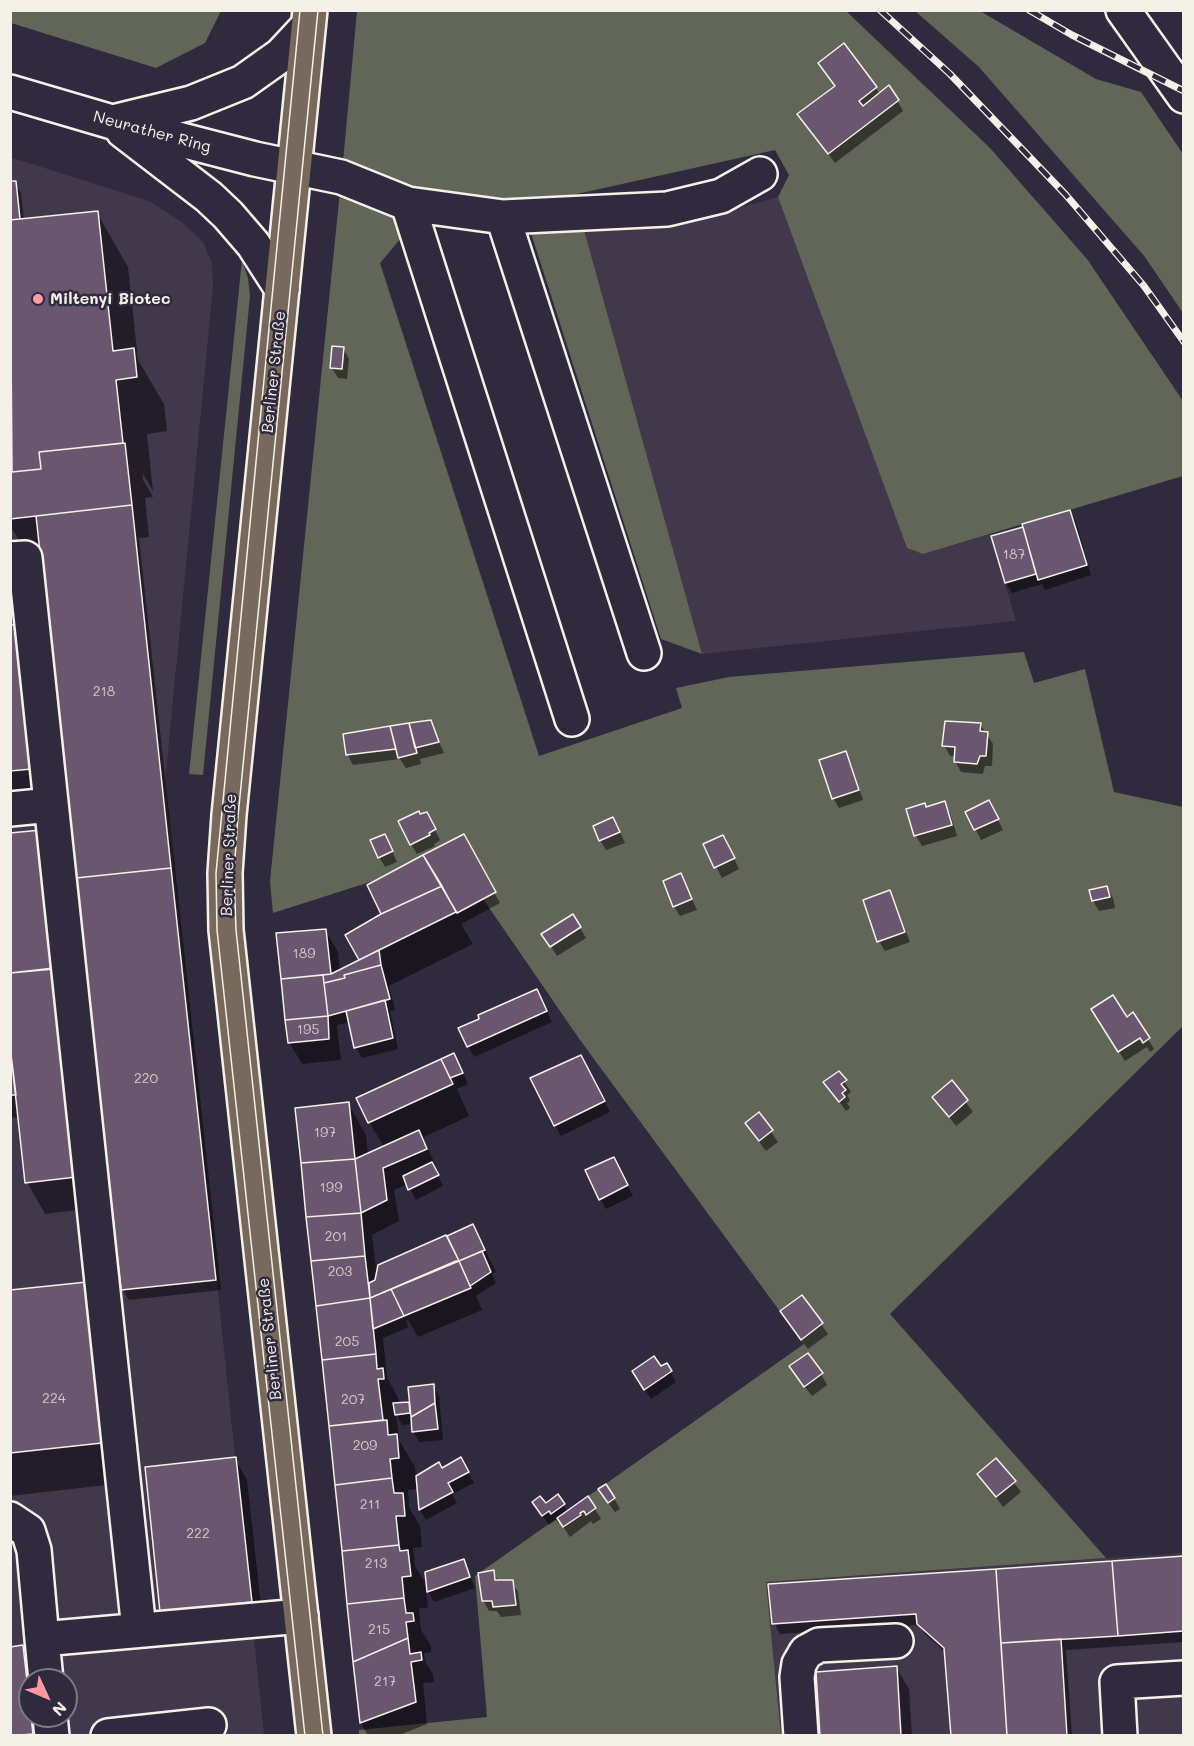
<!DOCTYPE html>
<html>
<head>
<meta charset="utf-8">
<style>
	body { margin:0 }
	#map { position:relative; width:1194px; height:1746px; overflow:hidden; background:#2f2a3d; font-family:Mali,sans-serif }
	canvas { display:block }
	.frame { position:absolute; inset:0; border:12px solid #f4f1e8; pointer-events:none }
	.north { position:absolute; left:18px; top:1668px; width:60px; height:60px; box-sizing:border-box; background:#2f2a3d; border:2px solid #7e7a81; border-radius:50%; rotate:134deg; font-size:16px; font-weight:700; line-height:24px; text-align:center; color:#f4f1e8 }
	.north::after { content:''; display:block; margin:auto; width:21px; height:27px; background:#ff9aa2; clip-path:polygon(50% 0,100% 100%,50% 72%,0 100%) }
</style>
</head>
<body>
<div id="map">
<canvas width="1194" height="1746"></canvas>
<div class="frame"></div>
<div class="north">N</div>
</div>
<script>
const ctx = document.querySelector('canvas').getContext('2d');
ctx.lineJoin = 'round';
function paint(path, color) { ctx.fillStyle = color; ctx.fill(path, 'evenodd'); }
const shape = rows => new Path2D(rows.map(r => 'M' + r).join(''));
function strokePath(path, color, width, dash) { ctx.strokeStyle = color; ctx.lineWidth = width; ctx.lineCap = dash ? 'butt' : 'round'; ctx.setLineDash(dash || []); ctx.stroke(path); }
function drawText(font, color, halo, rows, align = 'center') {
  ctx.font = font + ' Mali,sans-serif'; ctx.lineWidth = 5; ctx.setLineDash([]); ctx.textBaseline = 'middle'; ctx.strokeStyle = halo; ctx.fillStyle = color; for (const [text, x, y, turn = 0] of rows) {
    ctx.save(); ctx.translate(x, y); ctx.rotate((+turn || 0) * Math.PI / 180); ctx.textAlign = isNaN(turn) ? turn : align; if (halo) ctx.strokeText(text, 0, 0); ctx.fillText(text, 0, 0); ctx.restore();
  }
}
const built = shape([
	[10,157,149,201,182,222,203,242,212,263,213,287,165,782,264,1735,11,1735],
	[30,1680,66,1680,66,1716,30,1716],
	[778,197,907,548,923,554,991,534,1016,621,702,654,584,230,676,225],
	[1183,1553,1183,1735,781,1735,766,1582]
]);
const green = shape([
	[11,10,221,10,221,11,205,43,156,68,11,23],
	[357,11,846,11,990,148,1087,259,1183,401,1183,476,923,554,907,548,778,197,789,175,775,150,523,206,434,196,343,162],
	[915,11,980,11,1096,79,1141,92,1183,154,1183,313,1145,257,979,67],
	[340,191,384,208,407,231,380,263,539,756,682,708,676,688,729,677,1024,652,1034,683,1085,669,1114,792,1183,807,1183,1026,890,1314,1106,1558,766,1582,781,1735,359,1735,359,1730,487,1717,475,1576,804,1344,580,1040,483,899,495,892,464,834,373,881,273,913,270,881],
	[584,230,702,654,661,639,531,233],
	[242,260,248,278,250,296,203,775,189,774]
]);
const shadow = shape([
	[844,46,880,94,897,100,903,111,835,163,799,115,836,87,820,64],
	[15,182,21,193,24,220,97,213,128,267,138,360,164,404,167,431,147,434,153,491,143,474,143,480,153,497,145,498,149,537,139,538,221,1290,129,1300,123,1290,41,549,25,550,10,526,10,183],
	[343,348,349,359,347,379,338,378,332,368],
	[1070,512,1076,522,1091,575,1045,590,1042,584,1012,593,1006,583,993,537],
	[10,627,50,800,10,805],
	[430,721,444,753,420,759,421,764,406,768,400,759,353,765,347,754],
	[980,724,993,744,992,766,985,766,983,774,961,772,955,761,956,756,950,756,944,745],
	[845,753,851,763,863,800,839,808,833,798],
	[944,803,950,813,957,836,922,846,916,836,908,810,926,808],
	[967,812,994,812,1003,830,981,840],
	[432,824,440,840,434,844,435,846,417,854,411,844],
	[619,830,625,843,606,850,600,840],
	[10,834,66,990,94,1208,45,1214,27,1182,20,1117,10,1118],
	[385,836,397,862,385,867,379,857],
	[463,836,500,903,461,924,473,944,389,986,395,1010,390,1011,398,1049,362,1058,356,1047,350,1022,337,1025,341,1060,302,1064,289,1042,278,935,325,930,338,952,340,971,361,961,383,915],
	[705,845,729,847,739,869,722,878],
	[681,875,697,910,680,916,674,906],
	[1107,887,1113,898,1115,908,1099,911,1093,901],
	[889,892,895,903,910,942,885,951,879,941],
	[573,916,586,938,557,956,543,934],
	[542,1001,552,1022,474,1057,460,1029],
	[1126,1019,1148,1039,1154,1049,1150,1052,1147,1047,1125,1061,1099,1020],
	[459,1065,468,1084,457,1089,469,1116,422,1138,430,1153,438,1171,436,1172,443,1186,416,1200,408,1184,394,1190,399,1221,372,1235,377,1276,380,1266,473,1226,496,1272,492,1274,496,1283,476,1296,482,1310,418,1337,408,1320,406,1321,409,1327,383,1338,387,1377,401,1404,410,1403,433,1386,439,1396,443,1440,419,1442,413,1431,413,1424,402,1425,396,1414,399,1440,415,1467,416,1477,438,1464,441,1470,461,1459,474,1483,452,1494,457,1503,426,1520,420,1510,418,1489,408,1490,409,1507,420,1526,422,1547,413,1548,415,1566,428,1587,463,1561,475,1588,434,1602,426,1587,428,1608,419,1608,421,1630,431,1646,431,1652,424,1653,425,1661,433,1675,434,1682,423,1683,427,1724,397,1736,368,1736,361,1723,323,1360,348,1103,366,1135,368,1154,384,1147,369,1122],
	[480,1278,482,1280,471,1287,471,1284],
	[587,1067,610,1112,561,1136,555,1125],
	[838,1073,851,1092,847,1095,850,1101,847,1103,850,1108,846,1111,825,1082],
	[952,1083,973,1112,956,1126,934,1097],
	[759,1114,778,1142,766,1151,753,1134],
	[619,1169,633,1196,606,1209,600,1199],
	[87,1284,124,1483,10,1496,10,1292],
	[802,1297,828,1334,808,1349,788,1322],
	[666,1365,676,1382,651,1399,640,1382],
	[821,1374,827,1385,812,1396,797,1377],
	[235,1459,247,1480,263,1623,174,1633,161,1611],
	[996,1460,1021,1492,1003,1507,979,1474],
	[588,1498,601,1519,593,1524,591,1521,570,1537,560,1522,558,1523,556,1520,549,1525,540,1512,545,1505,563,1505,568,1512],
	[614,1498,620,1509,615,1512,606,1500],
	[1184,1558,1184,1642,1066,1650,1072,1736,952,1736,947,1654,925,1634,919,1625,780,1634,774,1623,769,1585],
	[493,1572,499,1582,512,1582,518,1592,521,1615,501,1617,497,1611,489,1611,483,1600],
	[23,1647,41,1678,30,1680,30,1716,45,1716,47,1736,10,1736],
	[896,1667,909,1689,912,1736,822,1736]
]);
const building = shape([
	[844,43,877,87,859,101,863,106,889,85,899,100,828,154,797,114,835,86,818,63,844,43],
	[10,181,16,181,20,219,10,220,10,181],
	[98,211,113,351,134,348,137,377,116,380,123,443,39,452,41,469,12,472,10,220,98,211],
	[332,346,344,347,342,369,330,368,332,346],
	[125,443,132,505,10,519,10,461,12,472,41,469,39,452,125,443],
	[132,505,171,868,76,878,36,516,132,505],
	[1070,510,1087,565,1038,580,1022,524,1070,510],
	[1023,527,1036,574,1005,583,991,536,1023,527],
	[17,624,32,769,10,771,10,625,17,624],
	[431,720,439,742,415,748,409,723,431,720],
	[945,721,981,723,980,731,988,732,986,756,980,756,977,764,954,762,955,747,942,746,945,721],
	[409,723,417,753,398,758,390,726,409,723],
	[390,726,396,749,346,755,343,734,390,726],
	[846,751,859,790,832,799,819,760,846,751],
	[989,800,999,819,974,830,965,812,989,800],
	[945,801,952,825,914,836,906,809,925,803,926,807,945,801],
	[419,811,420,814,427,812,436,829,429,833,430,835,410,845,398,821,419,811],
	[613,817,620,832,599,841,593,826,613,817],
	[41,830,54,968,10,973,10,833,41,830],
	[385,834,393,851,378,858,370,840,385,834],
	[464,834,496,892,457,913,423,855,464,834],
	[723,835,735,858,714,868,703,844,723,835],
	[423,855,442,886,381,914,367,885,423,855],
	[171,868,216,1280,121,1290,76,878,171,868],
	[681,873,692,899,673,907,663,881,681,873],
	[442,886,456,912,359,960,345,935,381,914,442,886],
	[1107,886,1110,897,1092,901,1089,890,1107,886],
	[890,890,905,932,877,942,863,900,890,890],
	[573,914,581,927,550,947,541,934,573,914],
	[326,929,331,974,281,979,276,933,326,929],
	[379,950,381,965,344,975,345,978,324,983,323,975,331,974,379,950],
	[381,965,390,999,328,1016,324,983,345,978,344,975,381,965],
	[54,969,76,1177,25,1183,10,1045,10,973,54,969],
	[323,975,328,1016,285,1020,281,979,323,975],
	[537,989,547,1011,467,1047,458,1028,479,1019,478,1015,537,989],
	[1113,995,1127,1017,1133,1012,1150,1038,1143,1043,1140,1038,1118,1052,1091,1009,1113,995],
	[385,1000,393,1038,354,1048,346,1011,385,1000],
	[328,1016,329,1039,288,1043,285,1020,328,1016],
	[454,1053,463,1073,450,1078,441,1059,454,1053],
	[581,1055,605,1101,554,1126,530,1078,581,1055],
	[441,1059,453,1084,368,1123,356,1098,441,1059],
	[10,1062,12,1062,16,1095,10,1095,10,1062],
	[839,1071,847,1080,841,1084,846,1090,842,1093,845,1097,839,1102,823,1082,839,1071],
	[952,1080,968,1100,949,1117,932,1097,952,1080],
	[349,1102,355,1159,301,1163,295,1108,349,1102],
	[759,1112,773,1130,759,1141,745,1123,759,1112],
	[419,1130,427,1149,383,1168,387,1200,361,1213,355,1159,419,1130],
	[614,1157,628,1185,599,1200,585,1170,614,1157],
	[355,1159,361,1213,306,1217,301,1163,355,1159],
	[432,1162,439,1175,408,1190,403,1176,432,1162],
	[361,1213,365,1256,311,1261,306,1217,361,1213],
	[473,1224,485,1250,459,1261,447,1236,473,1224],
	[446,1235,459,1261,370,1298,369,1283,375,1280,378,1265,446,1235],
	[482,1251,491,1272,470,1286,459,1261,482,1251],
	[365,1256,370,1298,316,1306,311,1261,365,1256],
	[456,1261,459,1261,471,1288,404,1316,391,1289,456,1261],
	[87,1282,96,1355,92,1356,102,1443,10,1453,10,1290,87,1282],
	[391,1289,404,1316,373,1329,370,1298,391,1289],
	[802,1295,823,1323,801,1340,780,1311,802,1295],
	[370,1298,376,1354,322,1360,316,1306,370,1298],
	[808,1353,823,1373,804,1387,789,1366,808,1353],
	[376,1354,377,1369,383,1368,384,1379,378,1379,383,1420,329,1426,322,1360,376,1354],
	[654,1356,661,1366,667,1363,672,1371,644,1390,632,1371,654,1356],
	[434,1384,435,1403,411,1417,408,1387,434,1384],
	[409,1402,410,1413,395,1415,393,1403,409,1402],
	[435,1403,438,1429,412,1432,411,1417,435,1403],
	[387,1420,388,1435,397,1434,399,1458,390,1459,392,1478,335,1485,329,1426,387,1420],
	[236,1457,252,1602,160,1612,145,1467,236,1457],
	[461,1457,469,1472,448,1483,453,1492,419,1510,416,1476,439,1462,442,1468,461,1457],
	[996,1458,1016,1481,996,1497,977,1474,996,1458],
	[392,1478,394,1493,403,1493,405,1516,396,1516,399,1545,342,1551,335,1485,392,1478],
	[606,1484,615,1498,608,1503,598,1489,606,1484],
	[558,1494,565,1504,551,1514,549,1511,542,1516,532,1502,540,1496,546,1503,558,1494],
	[588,1496,596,1508,586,1515,584,1511,580,1513,581,1515,563,1527,557,1518,588,1496],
	[399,1545,400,1551,408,1550,411,1576,402,1577,404,1598,347,1604,342,1551,399,1545],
	[1184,1556,1184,1631,1118,1636,1112,1561,1184,1556],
	[464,1559,470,1577,427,1592,425,1572,464,1559],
	[1112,1561,1118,1636,1001,1643,996,1569,1112,1561],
	[996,1569,1007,1736,951,1736,944,1648,917,1624,916,1614,772,1624,768,1584,996,1569],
	[494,1570,495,1580,513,1580,516,1605,493,1607,492,1601,482,1601,478,1573,494,1570],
	[404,1598,406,1613,413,1613,414,1621,406,1622,408,1638,353,1662,347,1604,404,1598],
	[408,1638,410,1654,421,1652,422,1660,411,1662,416,1702,360,1723,353,1662,408,1638],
	[1061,1639,1067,1736,1007,1736,1001,1643,1061,1639],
	[23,1645,33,1734,10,1736,10,1647,23,1645],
	[897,1666,901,1736,820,1736,816,1672,897,1666]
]);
const minor = shape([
	[1123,10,1184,96],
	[10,92,112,122,255,159,341,177,408,204,503,217,667,209,721,196,760,174],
	[117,121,191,103,243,82,281,55,308,26],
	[123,131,209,197,228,215,253,244,282,289],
	[408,204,572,719],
	[503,217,644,653],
	[10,559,25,558,139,1630],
	[10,809,51,805],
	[10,1519,28,1531,34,1550,42,1639],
	[46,1680,42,1639,301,1616],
	[50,1716,52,1736],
	[108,1736,209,1725],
	[801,1736,797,1677,799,1664,806,1652,819,1645,896,1641],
	[1120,1736,1117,1682,1184,1678]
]);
const major = shape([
	[310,10,229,815,225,873,226,930,314,1736]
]);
const tram = shape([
	[300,10,216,873,217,930,305,1736],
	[318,10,238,816,234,873,236,930,323,1736]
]);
const rail = shape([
	[880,10,950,74,1066,195,1144,286,1184,342],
	[1029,10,1072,35,1184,91]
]);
const markers = [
	[38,299,6,"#ff9aa2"]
];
const numberNames = [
	["187",1014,555],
	["218",104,692],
	["189",304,954],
	["195",308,1030],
	["220",146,1079],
	["197",325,1133],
	["199",331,1188],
	["201",336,1237],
	["203",340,1272],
	["205",347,1342],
	["224",54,1399],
	["207",353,1400],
	["209",365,1446],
	["211",370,1505],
	["222",198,1534],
	["213",376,1564],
	["215",379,1630],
	["217",385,1682]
];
const streetNames = [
	["Neurather Ring",152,132,15],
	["Berliner Straße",274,372,-84],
	["Berliner Straße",229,855,-88],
	["Berliner Straße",270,1339,-96]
];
const poiNames = [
	["Miltenyi Biotec",50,299]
];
paint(built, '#41384c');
paint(green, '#626658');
paint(shadow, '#0007');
paint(building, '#6a576f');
strokePath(building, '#f4f1e8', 1.5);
strokePath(minor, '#f4f1e8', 38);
strokePath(major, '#f4f1e8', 38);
strokePath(minor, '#2f2a3d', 33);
strokePath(major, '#78695c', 33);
strokePath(tram, '#f4f1e8', 1.5);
strokePath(rail, '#f4f1e8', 7);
strokePath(rail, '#2f2a3d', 4.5, [14]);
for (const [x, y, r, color] of markers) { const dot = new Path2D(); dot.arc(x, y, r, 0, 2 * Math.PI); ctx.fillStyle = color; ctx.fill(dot); strokePath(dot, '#2f2a3d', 2); }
drawText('14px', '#d2caca', null, numberNames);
drawText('16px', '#f4f1e8', '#2f2a3d', streetNames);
drawText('bold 16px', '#f4f1e8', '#2f2a3d', poiNames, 'left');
</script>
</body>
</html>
